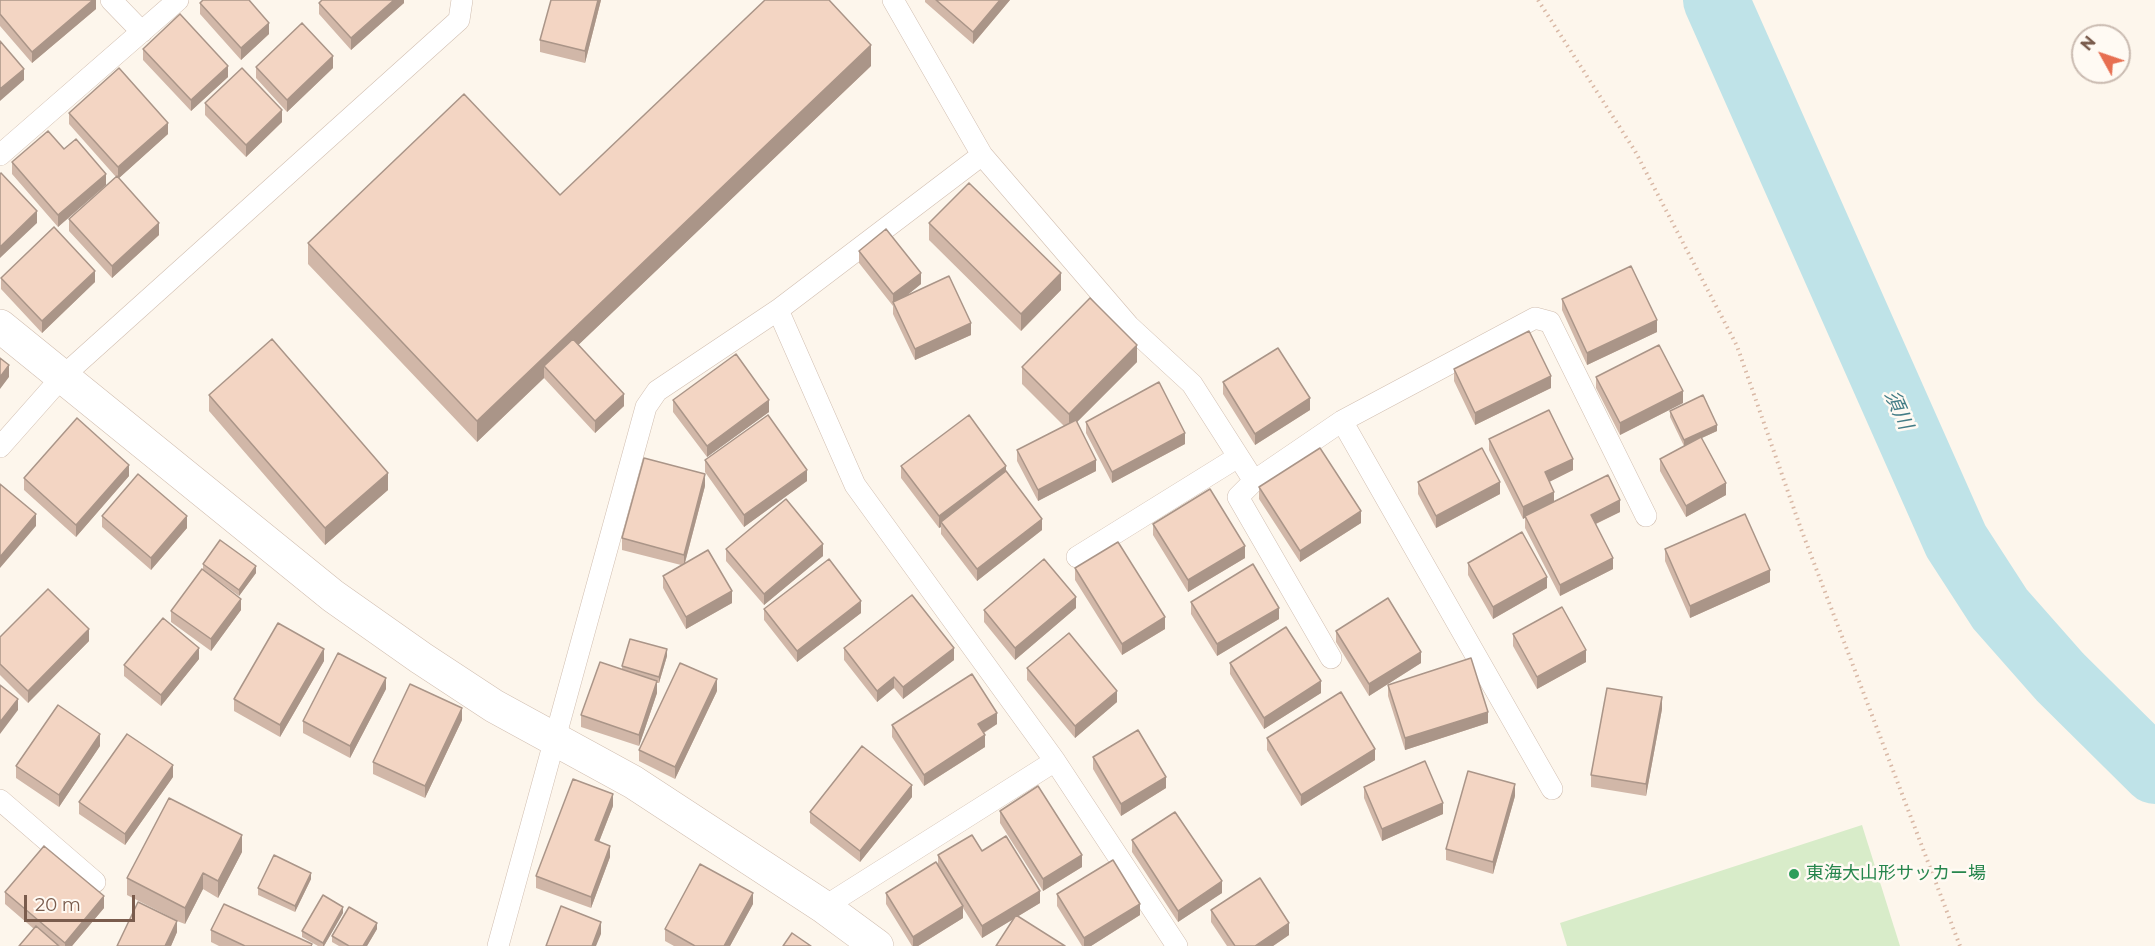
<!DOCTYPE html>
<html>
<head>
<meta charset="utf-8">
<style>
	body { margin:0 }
	#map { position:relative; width:2155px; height:946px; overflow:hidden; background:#fdf6ec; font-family:Montserrat,sans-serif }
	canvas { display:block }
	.north { position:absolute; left:2071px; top:24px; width:60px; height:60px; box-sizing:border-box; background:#fffaf3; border:2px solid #cabbb1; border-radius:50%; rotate:310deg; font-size:16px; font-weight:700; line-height:24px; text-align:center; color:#7a5c4d }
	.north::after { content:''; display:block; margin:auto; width:21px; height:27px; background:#e76f51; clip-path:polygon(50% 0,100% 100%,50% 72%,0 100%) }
	.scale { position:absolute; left:24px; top:895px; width:111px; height:27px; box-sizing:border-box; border:3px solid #7a5c4d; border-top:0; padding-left:8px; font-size:18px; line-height:21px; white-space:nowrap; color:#7a5c4d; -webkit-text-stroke:4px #fffaf3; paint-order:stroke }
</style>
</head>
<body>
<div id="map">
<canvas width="2155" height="946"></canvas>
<div class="north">N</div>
<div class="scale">20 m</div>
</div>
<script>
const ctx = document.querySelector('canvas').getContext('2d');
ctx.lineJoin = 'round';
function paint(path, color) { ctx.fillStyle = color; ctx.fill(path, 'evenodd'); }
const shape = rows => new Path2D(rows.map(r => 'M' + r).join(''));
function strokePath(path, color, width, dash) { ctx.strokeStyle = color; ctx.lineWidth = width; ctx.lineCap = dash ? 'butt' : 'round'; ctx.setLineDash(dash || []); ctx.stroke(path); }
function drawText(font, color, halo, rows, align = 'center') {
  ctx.font = font + ' Montserrat,"Noto Sans JP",sans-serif'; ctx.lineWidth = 5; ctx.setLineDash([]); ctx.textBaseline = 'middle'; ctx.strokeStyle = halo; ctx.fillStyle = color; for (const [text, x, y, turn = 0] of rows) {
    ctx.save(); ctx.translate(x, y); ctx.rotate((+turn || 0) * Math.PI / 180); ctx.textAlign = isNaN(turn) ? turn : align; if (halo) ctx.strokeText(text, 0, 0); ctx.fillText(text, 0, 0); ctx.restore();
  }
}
const green = shape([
	[1862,825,1900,946,1567,946,1560,923]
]);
const river = shape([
	[1716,0,1956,541,2000,609,2060,677,2155,771]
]);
const path = shape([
	[1538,0,1635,151,1737,346,1801,529,1960,946]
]);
const lane = shape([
	[111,0,142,32],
	[0,155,178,0],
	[982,155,1129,326,1192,384,1254,481,1342,421,1535,318,1550,322,1646,516],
	[778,310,855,485,1055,761,1177,946],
	[1342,421,1552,789],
	[0,447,62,377,459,20,462,0],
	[1254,481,1238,497,1331,658],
	[1077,557,1238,457],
	[0,800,95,882],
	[824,907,1055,761],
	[498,946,646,407,657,391,778,310,982,155,893,0]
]);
const street = shape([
	[0,326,333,596,421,658,494,706,633,782,824,907,877,946]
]);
const wall = shape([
	[0,0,96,0,96,9,32,63,0,26],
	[404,0,404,3,351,50,319,14,319,3],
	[551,0,601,0,585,63,540,52,540,40],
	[925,0,1010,0,973,44,925,2],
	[200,3,269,34,241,60,200,14],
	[143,49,228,77,191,111,143,60],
	[871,66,578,345,624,406,595,433,544,378,477,442,308,264,308,243,560,195],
	[256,67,333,68,287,112,256,78],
	[205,103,282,122,246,157,205,115],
	[69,113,168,134,119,178,159,235,112,278,69,231,69,219,116,177,69,124],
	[12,162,106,185,58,227,12,174],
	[929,223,1061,290,1021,331,929,240],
	[859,251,921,284,906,296,971,335,915,360,893,314,893,306,859,263],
	[1,278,95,282,42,333,1,289],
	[1562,299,1657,332,1587,365,1562,310],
	[1137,362,1077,422,1096,471,1038,501,1017,461,1017,450,1064,426,1022,384,1022,367],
	[1454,369,1551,388,1475,425,1454,381],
	[1596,377,1683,403,1620,435,1596,388],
	[1223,382,1310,410,1255,445,1223,394],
	[209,395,388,490,325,545,209,411],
	[673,400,769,412,707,457,673,412],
	[1670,411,1717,431,1702,438,1726,495,1686,517,1660,471,1660,459,1684,446,1670,417],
	[1086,422,1185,444,1112,483,1086,433],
	[1489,439,1573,470,1549,482,1554,502,1620,512,1596,524,1613,569,1560,596,1525,528,1525,517,1523,519,1489,450],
	[705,460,807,481,744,527,705,472],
	[901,466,1006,471,1042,530,977,581,941,534,941,527,939,528,901,478],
	[129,476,76,537,24,490,24,478],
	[1418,482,1500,494,1436,528,1418,494],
	[705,486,685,563,732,603,686,629,663,588,663,576,681,565,622,550,622,538],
	[1259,487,1361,523,1300,562,1259,499],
	[102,516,187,528,151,570,102,527],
	[1153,524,1245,558,1188,592,1153,535],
	[726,549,823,556,764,605,726,561],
	[1665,549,1770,582,1690,618,1665,561],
	[1468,563,1547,588,1493,619,1468,575],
	[203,564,256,573,239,596,203,570],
	[1075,568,1165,629,1122,655,1075,580],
	[1191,602,1279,619,1217,656,1191,614],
	[1076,608,1015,660,984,622,984,610],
	[764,609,861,613,797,662,764,620],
	[241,610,211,651,171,622,171,611],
	[1336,631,1421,663,1369,696,1336,642],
	[1513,634,1586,662,1537,689,1513,646],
	[0,637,89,641,28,703,0,675],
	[844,648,954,660,903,699,894,688,877,702,844,660],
	[667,656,659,683,657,683,657,693,639,746,581,727,581,715,622,670,622,666],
	[199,659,161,706,124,676,124,665],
	[324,661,280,737,234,711,234,699],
	[1230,663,1321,693,1264,729,1230,674],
	[1027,668,1117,702,1075,738,1027,680],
	[1388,685,1488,723,1405,750,1388,696],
	[386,689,350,758,303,733,303,721],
	[717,691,675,779,639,761,639,750],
	[1662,709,1646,796,1591,787,1591,775],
	[462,720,425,798,373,774,373,762],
	[997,724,984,733,985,747,924,786,892,737,892,725],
	[1267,738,1375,760,1301,806,1267,750],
	[100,746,59,807,16,778,16,766],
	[1093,757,1166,788,1121,816,1093,769],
	[173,777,125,845,79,814,79,802],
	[1364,787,1443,814,1382,841,1364,798],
	[1515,796,1493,874,1446,860,1446,849],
	[912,797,860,862,810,823,810,812],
	[613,806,599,842,610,857,591,908,536,888,536,876],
	[1000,811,1082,867,1043,891,1000,823],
	[1132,840,1222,893,1178,922,1132,852],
	[982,851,1040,903,982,938,963,908,963,918,918,946,912,946,886,904,886,893,938,865,938,855],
	[242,852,218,898,203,889,185,924,177,921,177,932,171,946,117,946,176,920,127,895,127,878],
	[311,879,295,912,258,895,258,888],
	[5,892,104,908,72,946,19,946,34,929,5,904],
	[1057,894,1140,915,1091,946,1082,946,1057,906],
	[753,904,730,946,674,946,665,941,665,929],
	[1211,910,1289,935,1273,946,1227,946,1211,922],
	[343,913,324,946,318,946,302,937,302,931],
	[377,929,367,946,339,946,332,942,332,936],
	[211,930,312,946,219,946,211,942]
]);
const shadedWall = shape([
	[93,0,96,0,96,9,32,63,32,52],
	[394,0,404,0,404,3,351,50,351,38],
	[598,0,601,0,585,63,585,51],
	[1000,0,1010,0,973,44,973,32],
	[269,23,269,34,241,60,241,48],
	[871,45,871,66,550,372,544,366,544,378,477,442,477,421],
	[333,56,333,68,287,112,287,100],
	[228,66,228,77,191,111,191,100],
	[24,69,24,80,0,101,0,89],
	[282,110,282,122,246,157,246,145],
	[168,123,168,134,118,179,118,167],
	[106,174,106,185,58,227,58,215],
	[37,211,37,223,0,258,0,247],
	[159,223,159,235,112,278,112,266],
	[95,271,95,282,42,333,42,321],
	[921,273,921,284,895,305,893,302,893,306,893,294],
	[1061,273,1061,290,1021,331,1021,314],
	[1657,320,1657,332,1587,365,1587,353],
	[971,323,971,335,915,360,915,349],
	[1137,345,1137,362,1069,430,1069,414],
	[9,365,9,377,0,389,0,377],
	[1551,376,1551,388,1475,425,1475,413],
	[1683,391,1683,403,1620,435,1620,423],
	[624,394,624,406,595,433,595,421],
	[1310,398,1310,410,1255,445,1255,434],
	[769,400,769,412,707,457,707,446],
	[1717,425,1717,431,1684,446,1684,440],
	[1185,433,1185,444,1112,483,1112,472],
	[1573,459,1573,470,1545,484,1545,472],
	[1096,460,1096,471,1038,501,1038,490],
	[129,465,129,476,76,537,76,525],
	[1006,466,1006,477,941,522,941,527,939,528,939,516],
	[807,470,807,481,744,527,744,515],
	[388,473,388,490,325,545,325,528],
	[705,474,705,486,684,566,684,555],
	[1500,482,1500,494,1436,528,1436,516],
	[1726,483,1726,495,1686,517,1686,506],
	[1554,492,1554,503,1523,519,1523,507],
	[1620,500,1620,512,1591,526,1591,515],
	[1361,511,1361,523,1300,562,1300,551],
	[36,514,36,526,0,568,0,557],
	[187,516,187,528,151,570,151,558],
	[1042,519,1042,530,977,581,977,569],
	[823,544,823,556,764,605,764,594],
	[1245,546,1245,558,1188,592,1188,580],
	[1613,558,1613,569,1560,596,1560,585],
	[256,566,256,573,239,596,239,590],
	[1770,570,1770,582,1690,618,1690,606],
	[1547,577,1547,588,1493,619,1493,607],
	[732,591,732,603,686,629,686,617],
	[1076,597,1076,608,1015,660,1015,648],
	[241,599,241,610,211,651,211,639],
	[861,601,861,613,797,662,797,651],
	[1279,608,1279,619,1217,656,1217,644],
	[1165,617,1165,629,1122,655,1122,644],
	[89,629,89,641,28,703,28,691],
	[199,648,199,659,161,706,161,695],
	[954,648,954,660,903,699,903,687],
	[324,649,324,661,280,737,280,725],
	[667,649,667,656,659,683,659,677],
	[1586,650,1586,662,1537,689,1537,677],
	[1421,652,1421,663,1369,696,1369,684],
	[894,677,894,688,877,702,877,691],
	[386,678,386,689,350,758,350,746],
	[717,679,717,691,675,779,675,767],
	[657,681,657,693,639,746,639,735],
	[1321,681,1321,693,1264,729,1264,718],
	[1117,691,1117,702,1075,738,1075,726],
	[1662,697,1662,709,1646,796,1646,784],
	[18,699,18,710,0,734,0,722],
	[462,708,462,720,425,798,425,786],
	[1488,712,1488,723,1405,750,1405,738],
	[997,713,997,724,978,736,978,724],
	[100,734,100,746,59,807,59,795],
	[985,735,985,747,924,786,924,775],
	[1375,749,1375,760,1301,806,1301,795],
	[173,765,173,777,125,845,125,834],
	[1166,777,1166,788,1121,816,1121,804],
	[1515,784,1515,796,1493,874,1493,862],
	[912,785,912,797,860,862,860,851],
	[613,794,613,806,595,852,595,840],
	[1443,803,1443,814,1382,841,1382,829],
	[242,835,242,852,218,898,218,881],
	[610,846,610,857,591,908,591,897],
	[1082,855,1082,867,1043,891,1043,879],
	[203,873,203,889,185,924,185,908],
	[311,873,311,879,295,912,295,906],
	[1222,881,1222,893,1178,922,1178,911],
	[1040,891,1040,903,982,938,982,926],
	[753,893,753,904,730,946,724,946],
	[104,896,104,908,72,946,65,946,65,943],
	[1140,904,1140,915,1091,946,1084,946,1084,938],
	[963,906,963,918,918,946,913,946,913,937],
	[343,907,343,913,324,946,323,946,323,943],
	[177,921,177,932,171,946,165,946],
	[601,922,601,934,596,946,592,946],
	[377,923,377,929,367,946,363,946],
	[1289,923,1289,935,1273,946,1255,946]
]);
const building = shape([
	[0,0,93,0,32,52,0,14,0,0],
	[203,0,249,0,269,23,241,48,200,3,203,0],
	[322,0,394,0,351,38,319,3,322,0],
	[551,0,598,0,585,51,540,40,551,0],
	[765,0,829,0,871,45,477,421,308,243,464,94,560,195,765,0],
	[936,0,1000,0,973,32,936,0],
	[180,14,228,66,191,100,143,49,180,14],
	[302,23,333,56,287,100,256,67,302,23],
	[0,41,24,69,0,89,0,41],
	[119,68,168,123,118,167,69,113,119,68],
	[242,68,282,110,246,145,205,103,242,68],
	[48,131,64,149,76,139,106,174,58,215,12,162,48,131],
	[1,173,37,211,0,247,0,174,1,173],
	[117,176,159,223,112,266,69,219,117,176],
	[969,183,1061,273,1021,314,929,223,969,183],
	[54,227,95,271,42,321,1,278,54,227],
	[886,229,921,273,893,294,859,251,886,229],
	[1631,266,1657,320,1587,353,1562,299,1631,266],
	[949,276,971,323,915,349,893,302,949,276],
	[1090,298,1137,345,1069,414,1022,367,1090,298],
	[1529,331,1551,376,1475,413,1454,369,1529,331],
	[272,339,388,473,325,528,209,395,272,339],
	[573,339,624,394,595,421,544,366,573,339],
	[1659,345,1683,391,1620,423,1596,377,1659,345],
	[1278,348,1310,398,1255,434,1223,382,1278,348],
	[736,354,769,400,707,446,673,400,736,354],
	[0,358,9,365,0,377,0,358],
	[1159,382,1185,433,1112,472,1086,422,1159,382],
	[1703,395,1717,425,1684,440,1670,411,1703,395],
	[1549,410,1573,459,1545,472,1554,492,1523,507,1489,439,1549,410],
	[768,415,807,470,744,515,705,460,768,415],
	[969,415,1006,466,939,516,901,466,969,415],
	[77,418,129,465,76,525,24,478,77,418],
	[1076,420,1096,460,1038,490,1017,450,1076,420],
	[1701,437,1726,483,1686,506,1660,459,1701,437],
	[1320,448,1361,511,1300,551,1259,487,1320,448],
	[1482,448,1500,482,1436,516,1418,482,1482,448],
	[644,458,705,474,684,555,622,538,644,458],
	[1006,471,1042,519,977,569,941,522,1006,471],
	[138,474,187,516,151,558,102,516,138,474],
	[1608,475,1620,500,1591,515,1613,558,1560,585,1525,516,1608,475],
	[0,484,36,514,0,557,0,484],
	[1210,489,1245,546,1188,580,1153,524,1210,489],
	[786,499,823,544,764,594,726,549,786,499],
	[1745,514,1770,570,1690,606,1665,549,1745,514],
	[1522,532,1547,577,1493,607,1468,563,1522,532],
	[220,540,256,566,239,590,203,564,220,540],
	[1118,542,1165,617,1122,644,1075,568,1118,542],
	[708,550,732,591,686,617,663,576,708,550],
	[829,559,861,601,797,651,764,609,829,559],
	[1044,559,1076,597,1015,648,984,610,1044,559],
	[1253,564,1279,608,1217,644,1191,602,1253,564],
	[202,569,241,599,211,639,171,611,202,569],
	[48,589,89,629,28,691,0,664,0,637,48,589],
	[912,595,954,648,903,687,894,677,877,691,844,648,912,595],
	[1388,598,1421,652,1369,684,1336,631,1388,598],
	[1562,607,1586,650,1537,677,1513,634,1562,607],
	[163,618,199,648,161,695,124,665,163,618],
	[278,623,324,649,280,725,234,699,278,623],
	[1286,627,1321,681,1264,718,1230,663,1286,627],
	[1069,633,1117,691,1075,726,1027,668,1069,633],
	[630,639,667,649,659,677,622,666,630,639],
	[338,653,386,678,350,746,303,721,338,653],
	[1471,658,1488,712,1405,738,1388,685,1471,658],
	[600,662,657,681,639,735,581,715,600,662],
	[680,663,717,679,675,767,639,750,680,663],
	[972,674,997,713,978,724,985,735,924,775,892,725,972,674],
	[410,684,462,708,425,786,373,762,410,684],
	[0,685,18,699,0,722,0,685],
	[1607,688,1662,697,1646,784,1591,775,1607,688],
	[1341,692,1375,749,1301,795,1267,738,1341,692],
	[58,705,100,734,59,795,16,766,58,705],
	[1138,730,1166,777,1121,804,1093,757,1138,730],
	[127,734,173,765,125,834,79,802,127,734],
	[862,746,912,785,860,851,810,812,862,746],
	[1425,761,1443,803,1382,829,1364,787,1425,761],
	[1468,771,1515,784,1493,862,1446,849,1468,771],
	[573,779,613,794,595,840,610,846,591,897,536,876,573,779],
	[1038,786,1082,855,1043,879,1000,811,1038,786],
	[169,798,242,835,218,881,203,873,185,908,127,878,169,798],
	[1175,812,1222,881,1178,911,1132,840,1175,812],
	[972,835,982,851,1006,836,1040,891,982,926,938,855,972,835],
	[44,846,104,896,65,943,5,892,44,846],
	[274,855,311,873,295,906,258,888,274,855],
	[1113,860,1140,904,1084,938,1057,894,1113,860],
	[936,862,963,906,913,937,886,893,936,862],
	[700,864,753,893,724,946,695,946,665,929,700,864],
	[1260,878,1289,923,1255,946,1235,946,1211,910,1260,878],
	[323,895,343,907,323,943,302,931,323,895],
	[138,902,177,921,165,946,117,946,138,902],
	[224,904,312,944,311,946,245,946,211,930,224,904],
	[561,906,601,922,592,946,546,946,561,906],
	[349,907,377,923,363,946,349,946,332,936,349,907],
	[1016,915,1065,946,996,946,1016,915],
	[36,926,59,946,19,946,36,926],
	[792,933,811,946,783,946,792,933]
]);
const markers = [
	[1794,874,6,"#2e9e5b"]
];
const leisureNames = [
	["東海大山形サッカー場",1806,874]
];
const waterNames = [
	["須川",1898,410,66]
];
paint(green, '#d8ecc9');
strokePath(river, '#bfe3e8', 66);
strokePath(lane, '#d1beb0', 22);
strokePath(street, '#d1beb0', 34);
strokePath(path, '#d9b8a5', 4, [1.5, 4.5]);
strokePath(lane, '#fff', 21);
strokePath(street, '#fff', 33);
paint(wall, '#d1b7a8');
paint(shadedWall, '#aa9588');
paint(building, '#f3d5c3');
strokePath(building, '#aa9588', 1.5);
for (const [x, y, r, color] of markers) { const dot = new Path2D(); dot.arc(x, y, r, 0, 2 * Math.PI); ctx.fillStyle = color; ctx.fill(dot); strokePath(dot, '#fffaf3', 2); }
drawText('18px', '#27864d', '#fffaf3', leisureNames, 'left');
drawText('italic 20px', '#437c86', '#fffaf3', waterNames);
</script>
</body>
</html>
